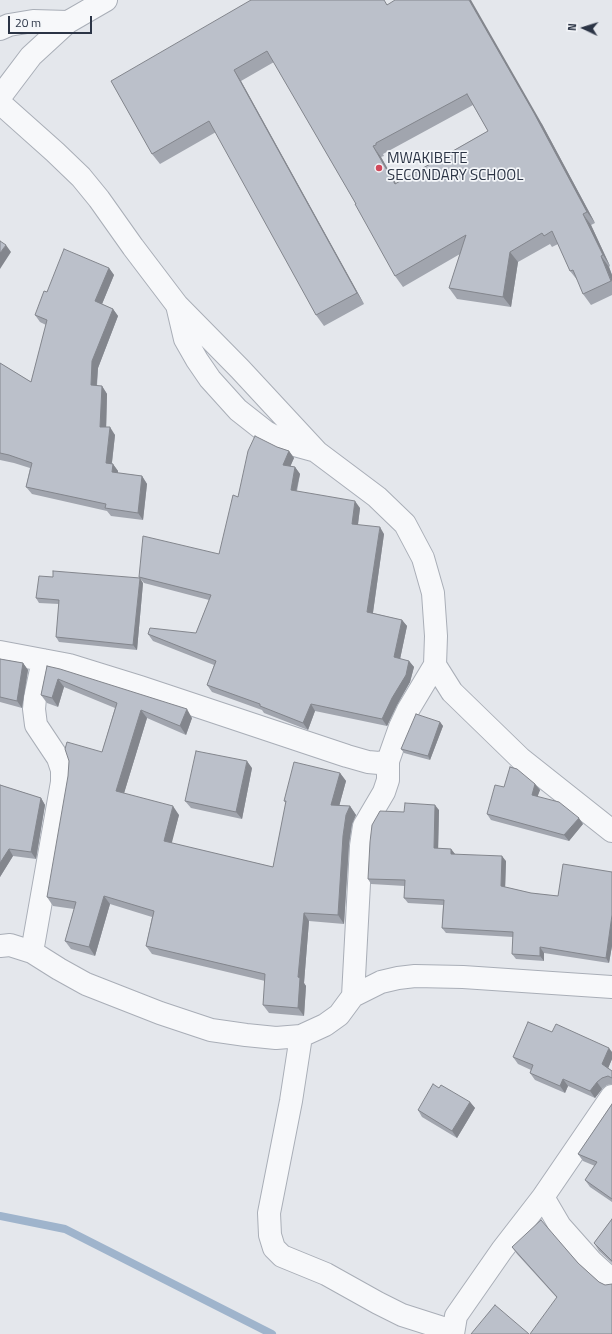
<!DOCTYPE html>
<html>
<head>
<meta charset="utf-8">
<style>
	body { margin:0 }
	#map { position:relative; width:612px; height:1334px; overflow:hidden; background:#e4e7ec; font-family:"Titillium Web",sans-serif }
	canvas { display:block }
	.north { position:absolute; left:564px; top:8px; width:40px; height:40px; -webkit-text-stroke:3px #f4f6f9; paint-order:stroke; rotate:274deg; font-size:11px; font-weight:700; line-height:16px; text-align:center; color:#2b3445 }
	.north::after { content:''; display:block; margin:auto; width:14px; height:18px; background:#2b3445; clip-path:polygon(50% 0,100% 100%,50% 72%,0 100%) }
	.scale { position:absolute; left:8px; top:16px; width:84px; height:18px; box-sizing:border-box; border:2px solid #2b3445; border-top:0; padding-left:5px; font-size:12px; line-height:14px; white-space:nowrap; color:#2b3445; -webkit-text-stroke:3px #f4f6f9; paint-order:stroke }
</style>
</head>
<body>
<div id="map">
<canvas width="612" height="1334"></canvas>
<div class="north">N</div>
<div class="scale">20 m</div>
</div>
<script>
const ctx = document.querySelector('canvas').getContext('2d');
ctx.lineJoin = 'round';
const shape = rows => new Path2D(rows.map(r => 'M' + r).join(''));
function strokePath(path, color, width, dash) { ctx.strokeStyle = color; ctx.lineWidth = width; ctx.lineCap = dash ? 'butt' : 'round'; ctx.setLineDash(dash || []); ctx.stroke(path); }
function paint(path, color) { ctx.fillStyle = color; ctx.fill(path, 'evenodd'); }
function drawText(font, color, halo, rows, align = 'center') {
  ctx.font = font + ' "Titillium Web",sans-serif'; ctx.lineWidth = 3.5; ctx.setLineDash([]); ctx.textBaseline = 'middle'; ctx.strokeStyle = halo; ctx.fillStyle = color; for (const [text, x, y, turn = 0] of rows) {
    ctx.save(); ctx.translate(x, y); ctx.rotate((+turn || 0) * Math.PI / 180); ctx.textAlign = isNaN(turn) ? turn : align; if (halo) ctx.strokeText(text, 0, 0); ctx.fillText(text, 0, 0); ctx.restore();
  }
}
const stream = shape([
	[0,1216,65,1229,272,1334]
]);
const minor = shape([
	[0,29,9,25,33,21,68,22],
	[0,97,31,56,68,22,106,0],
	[0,103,55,152,81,177,99,199,133,247,177,305,240,369,317,452,377,497,405,524,423,558,433,593,436,636,435,665,452,692,521,759,612,831],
	[177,305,185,339,197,360,210,379,238,410,266,432,287,443,316,451],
	[0,652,69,665,140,687,347,756,368,762,379,763,388,761,400,727,408,710,435,665],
	[0,946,10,945,32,952,59,969,86,984,160,1013,211,1030,246,1035,276,1038,301,1036,325,1025,339,1015,353,996,381,982,398,978,415,976,463,977,612,987],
	[32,952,62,782,62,770,58,758,36,725,34,709,35,698,43,660],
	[353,996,361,846,364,826,384,792,388,780,388,761],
	[301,1036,291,1101,269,1213,270,1235,274,1248,282,1256,326,1274,378,1303,402,1315,452,1331],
	[543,1197,560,1226,592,1262,612,1280],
	[453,1334,456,1316,502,1250,543,1197,612,1096]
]);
const wall = shape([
	[388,4,542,124,595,223,591,225,610,266,609,267,612,275,612,295,591,305,583,294,578,281,570,271,558,244,552,247,550,244,518,262,511,307,457,299,449,288,460,254,403,287,395,276,356,204,274,62,241,81,364,304,324,326,316,315,216,132,160,164,152,154,111,81],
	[473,105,488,131,396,183,381,157,384,156,383,154],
	[109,268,114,275,102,304,113,309,118,316,98,368,97,386,102,386,107,394,106,427,115,435,112,463,118,471,118,473,142,476,147,484,143,520,111,516,107,511,32,494,26,487,30,468,14,463,0,460,0,363,31,382,46,325,40,322,35,315,47,292],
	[277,447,289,451,294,458,290,466,295,467,300,474,297,491,360,508,358,525,384,534,373,613,402,620,407,626,400,659,409,661,414,667,410,682,397,705,387,726,315,711,308,730,264,713,262,710,212,692,207,685,214,665,153,641,148,634,196,633,209,600,144,583,139,577,219,554,238,497],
	[53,577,143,583,137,650,59,642,56,637,59,604,39,603,36,598],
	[0,659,23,663,28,670,22,708,0,702],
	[47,666,192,718,186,735,147,718,124,793,179,815,171,843,273,867,286,803,284,801,340,773,346,781,339,806,350,806,356,815,352,824,349,844,344,924,309,921,304,983,306,986,304,1016,269,1013,263,1005,265,981,152,954,146,946,152,917,110,904,95,956,71,949,65,941,74,909,53,906,47,897,102,752,115,708,64,687,58,707,47,703,41,695],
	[440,722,443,726,430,760,404,753,401,749],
	[252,768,242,819,191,808,185,801],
	[535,784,540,790,537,796,583,824,569,841,491,820,487,814,504,787],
	[0,785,41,798,45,805,36,859,13,856,0,877],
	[439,810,438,848,451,849,455,854,506,861,505,887,531,893,558,896,612,872,612,946,609,963,544,953,544,961,516,959,512,954,513,937,446,933,442,928,443,905,408,903,404,898,405,886,371,884,368,879,404,812],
	[552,1032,612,1052,612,1059,608,1068,612,1071,612,1084,607,1085,602,1089,595,1098,568,1086,565,1093,535,1080,530,1073,531,1070,518,1064,513,1057],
	[470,1102,475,1108,457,1138,422,1117,418,1110],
	[612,1104,612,1202,590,1187,585,1180,595,1166,583,1161,578,1154],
	[612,1219,612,1263,599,1251,594,1243],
	[512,1247,578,1263,599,1282,605,1285,611,1285,612,1334,557,1298,517,1254]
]);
const shadedWall = shape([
	[469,0,471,0,542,124,595,223,587,212],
	[234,70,241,81,364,304,357,293],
	[373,146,381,157,402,195,395,184],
	[583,214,591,225,610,266,603,255],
	[6,245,11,252,0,269,0,253],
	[510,252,518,262,511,307,503,297],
	[601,256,609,267,612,275,612,282],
	[109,268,114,275,100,309,95,301],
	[113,309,118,316,98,368,96,393,91,385,92,361],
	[102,386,107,394,106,434,100,427],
	[110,427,115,435,111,470,106,463],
	[289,451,294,458,288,472,283,465],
	[113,464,118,471,117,480,112,472],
	[295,467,300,474,295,496,291,490],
	[142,476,147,484,143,520,138,513],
	[355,501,360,508,357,531,352,524],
	[380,527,384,534,372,619,367,612],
	[140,578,143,583,137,650,133,645],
	[402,620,407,626,399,664,394,657],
	[409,661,414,667,410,682,397,705,387,726,382,719],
	[23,663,28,670,22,708,17,701],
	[58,679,64,687,58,707,52,698],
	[311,704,315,711,308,730,303,723],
	[187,709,192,718,186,735,180,726],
	[141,710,147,718,122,800,116,791],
	[440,722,443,726,430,760,428,756],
	[247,761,252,768,242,819,236,812],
	[340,773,346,781,337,814,331,805],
	[535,784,540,790,536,801,532,795],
	[41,798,45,805,36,859,31,852],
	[435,805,439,810,438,854,434,848],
	[173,806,179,815,170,850,164,841],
	[350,806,356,815,352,824,349,844,344,924,338,915,343,836,346,815],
	[579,818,583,824,569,841,564,835],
	[9,849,13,856,0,877,0,863],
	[451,849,455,854,451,854],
	[502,856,506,861,505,892,501,886],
	[104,896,110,904,95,956,89,947],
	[304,913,309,921,304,983,306,986,304,1016,298,1008,298,977],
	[612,915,612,946,609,963,606,958],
	[540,947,544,953,544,961,540,956],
	[609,1048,612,1052,612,1059,607,1071,602,1064],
	[563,1079,568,1086,565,1093,560,1086],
	[597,1082,602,1089,595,1098,590,1091],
	[470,1102,475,1108,457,1138,452,1131]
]);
const building = shape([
	[251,0,384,0,387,5,395,0,469,0,534,113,587,212,583,214,603,255,601,256,611,281,583,294,573,270,570,271,552,231,544,236,542,233,510,252,503,297,449,288,466,235,395,276,355,204,356,204,267,51,234,70,357,293,316,315,209,121,152,154,111,81,251,0],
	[467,94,488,131,395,184,373,146,376,145,376,143,467,94],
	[0,241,6,245,0,253,0,241],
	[64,249,109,268,95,301,113,309,92,361,91,385,102,386,100,427,110,427,106,463,113,464,112,472,142,476,138,513,105,508,106,504,26,487,32,463,9,455,0,453,0,363,31,382,47,320,35,315,44,291,47,292,64,249],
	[255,436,277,447,289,451,283,465,295,467,291,490,355,501,352,524,380,527,367,612,402,620,394,657,409,661,406,675,392,698,382,719,311,704,303,723,260,706,260,704,207,685,216,661,148,634,150,628,196,633,211,595,139,577,143,536,219,554,233,495,238,497,248,451,255,436],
	[53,571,140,578,133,645,56,637,59,600,36,598,39,576,53,577,53,571],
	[0,659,23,663,17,701,0,697,0,659],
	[47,666,60,669,187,709,180,726,141,710,116,791,173,806,164,841,273,867,286,801,284,801,294,762,340,773,331,805,350,806,346,815,343,836,338,915,304,913,298,977,300,978,298,1008,263,1005,265,974,146,946,154,911,104,896,89,947,65,941,76,902,47,897,68,776,69,761,65,749,67,742,102,752,117,703,58,679,52,698,41,695,47,666],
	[416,714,440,722,428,756,401,749,416,714],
	[196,751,247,761,236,812,185,801,196,751],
	[510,767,517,769,535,784,532,795,559,802,579,818,564,835,487,814,495,785,504,787,510,767],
	[0,785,41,798,31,852,9,849,0,863,0,785],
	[405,803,435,805,434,848,451,849,451,854,502,856,501,886,531,893,558,896,563,864,612,872,612,915,606,958,540,947,540,956,512,954,513,932,442,928,444,900,404,898,405,880,368,879,370,842,372,825,380,811,404,812,405,803],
	[528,1022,552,1032,556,1024,609,1048,602,1064,612,1071,612,1078,608,1076,602,1078,597,1082,590,1091,563,1079,560,1086,530,1073,533,1065,513,1057,528,1022],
	[433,1084,439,1088,441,1085,470,1102,452,1131,418,1110,433,1084],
	[612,1104,612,1199,585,1180,597,1162,578,1154,612,1104],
	[612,1219,612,1261,594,1243,612,1219],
	[541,1220,578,1263,599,1282,605,1285,612,1284,612,1334,530,1334,557,1297,512,1247,541,1220],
	[495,1305,529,1334,471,1334,495,1305]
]);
const markers = [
	[379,168,4,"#d1495b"]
];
const poiNames = [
	["MWAKIBETE",387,159],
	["SECONDARY SCHOOL",387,176]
];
strokePath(stream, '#9fb4cc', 8);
strokePath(minor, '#a9aeb7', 24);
strokePath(minor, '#f7f8fa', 22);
paint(wall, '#a1a5ae');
paint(shadedWall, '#83868d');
paint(building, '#bbc0ca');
strokePath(building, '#83868d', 1);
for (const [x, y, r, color] of markers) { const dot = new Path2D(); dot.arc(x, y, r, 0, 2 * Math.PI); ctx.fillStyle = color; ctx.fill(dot); strokePath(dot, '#f4f6f9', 1.5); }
drawText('15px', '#2b3445', '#f4f6f9', poiNames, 'left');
</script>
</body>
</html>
